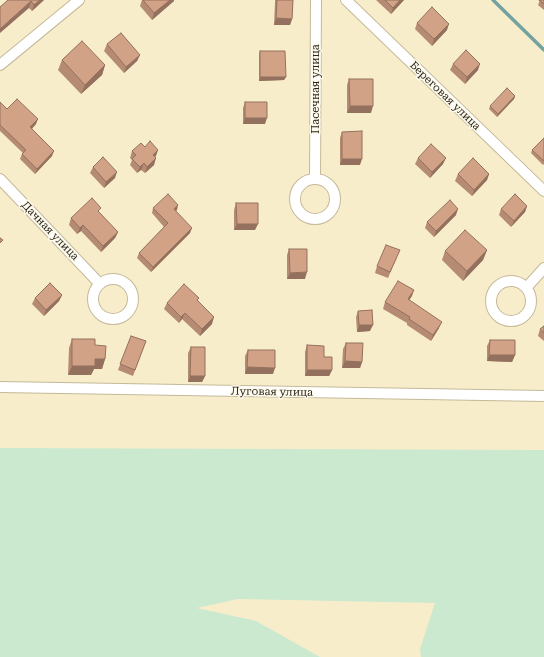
<!DOCTYPE html>
<html>
<head>
<meta charset="utf-8">
<style>
	body { margin:0 }
	canvas { display:block; background:#f8edcb }
</style>
</head>
<body>
<canvas width="544" height="657"></canvas>
<script>
const ctx = document.querySelector('canvas').getContext('2d');
ctx.lineJoin = 'round';
function paint(path, color) { ctx.fillStyle = color; ctx.fill(path, 'evenodd'); }
const shape = rows => new Path2D(rows.map(r => 'M' + r).join(''));
function strokePath(path, color, width, dash) { ctx.strokeStyle = color; ctx.lineWidth = width; ctx.lineCap = dash ? 'butt' : 'round'; ctx.setLineDash(dash || []); ctx.stroke(path); }
function drawText(font, color, halo, rows, align = 'center') {
  ctx.font = font + ' "Roboto Serif",serif'; ctx.lineWidth = 3; ctx.setLineDash([]); ctx.textBaseline = 'middle'; ctx.strokeStyle = halo; ctx.fillStyle = color; for (const [text, x, y, turn = 0] of rows) {
    ctx.save(); ctx.translate(x, y); ctx.rotate((+turn || 0) * Math.PI / 180); ctx.textAlign = isNaN(turn) ? turn : align; if (halo) ctx.strokeText(text, 0, 0); ctx.fillText(text, 0, 0); ctx.restore();
  }
}
const green = shape([
	[0,448,544,450,544,657,421,657,420,649,435,603,238,599,197,608,256,621,320,657,0,657]
]);
const stream = shape([
	[493,0,544,50]
]);
const street = shape([
	[346,0,544,191],
	[0,65,79,0],
	[315,178,316,0],
	'295 199a20 20 0 1 1 40 0a20 20 0 1 1-40 0Z',
	[0,179,99,283],
	'93 299a20 20 0 1 1 40 0a20 20 0 1 1-40 0Z',
	'491 301a20 20 0 1 1 40 0a20 20 0 1 1-40 0Z',
	[527,287,544,268],
	[0,387,544,396]
]);
const wall = shape([
	[8,0,44,0,32,11,29,8],
	[142,0,174,0,174,1,152,20,140,6],
	[275,0,293,0,292,19,290,25,274,25,275,2],
	[376,0,404,0,391,14],
	[540,0,544,0,544,10,538,5],
	[417,23,447,30,432,46,415,29],
	[107,44,140,55,137,61,124,73,104,51],
	[260,51,286,77,284,80,259,81,259,54],
	[62,60,105,65,102,75,81,94,58,70],
	[453,64,478,70,465,84,450,70],
	[349,79,371,113,347,113,347,85],
	[515,96,514,99,497,117,489,109,490,106],
	[0,102,7,109,36,124,32,129,52,156,35,174,20,159,22,154,23,153,0,131],
	[245,102,265,124,243,124,243,108],
	[342,132,360,165,340,165,340,138],
	[544,138,544,164,543,165,531,153,532,150],
	[145,147,158,150,155,157,154,165,145,173,141,170,137,173,130,165,132,160,130,158,132,151],
	[418,158,443,164,430,178,415,164],
	[93,167,115,178,104,188,90,173],
	[458,174,489,174,487,180,472,196,455,181],
	[236,203,255,230,234,230,234,210],
	[527,206,525,212,511,227,499,215,501,209],
	[153,208,177,210,175,211,190,233,151,272,137,258,139,253,164,227,152,213],
	[99,213,118,232,115,238,101,252,81,231,77,234,69,225,71,218],
	[456,215,434,237,425,228,427,222],
	[289,249,305,279,287,279,287,255],
	[487,250,483,260,463,281,442,260,445,251],
	[397,257,388,278,375,273,377,266],
	[414,290,409,300,439,328,431,341,407,325,407,323,383,309,385,302],
	[62,295,59,301,44,316,32,304,35,298],
	[198,301,212,324,200,336,182,319,179,323,164,309,167,303],
	[358,311,370,331,357,332,356,317],
	[544,326,544,341,538,336,540,329],
	[131,336,146,341,133,376,118,370],
	[72,339,95,345,105,359,102,369,94,369,91,375,68,375,69,348],
	[490,340,515,355,512,362,487,361,487,346],
	[346,343,362,362,360,368,342,368,343,349],
	[307,345,324,357,332,370,329,376,305,376,305,352],
	[191,347,205,376,202,382,188,382,188,353],
	[248,350,273,374,245,374,245,356]
]);
const shadedWall = shape([
	[40,0,44,0,32,11,34,5],
	[170,0,174,0,174,1,152,20,154,13],
	[400,0,404,0,391,14,393,8],
	[31,1,29,8,0,33,0,29],
	[276,18,292,19,290,25,274,25],
	[449,24,447,30,432,46,434,39],
	[140,55,137,61,124,73,126,67],
	[480,64,478,70,465,84,467,77],
	[105,65,102,75,81,94,85,85],
	[260,77,286,77,284,80,259,81],
	[515,96,514,99,497,117,498,114],
	[350,106,373,106,371,113,347,113],
	[245,118,267,118,265,124,243,124],
	[38,119,36,124,28,132,30,127],
	[158,150,156,156,150,161,153,155],
	[54,151,52,156,35,174,37,169],
	[156,158,154,165,145,173,147,167],
	[446,158,443,164,430,178,432,172],
	[342,159,362,159,360,165,340,165],
	[144,163,141,170,137,173,140,167],
	[117,172,115,178,104,188,106,182],
	[489,174,487,180,472,196,474,190],
	[178,205,177,210,172,214,174,209],
	[527,206,525,212,511,227,514,221],
	[458,209,456,215,434,237,436,231],
	[237,224,258,224,255,230,234,230],
	[83,225,81,231,77,234,80,228],
	[192,228,190,233,151,272,153,267],
	[118,232,115,238,101,252,103,246],
	[487,250,483,260,463,281,467,271],
	[307,272,305,279,287,279,290,273],
	[414,290,412,296,406,305,408,299],
	[62,295,59,301,44,316,46,310],
	[185,313,182,319,179,323,181,317],
	[214,317,212,324,200,336,202,329],
	[442,322,439,328,431,341,433,335],
	[359,325,373,325,370,331,357,332],
	[489,355,515,355,512,362,487,361],
	[95,359,105,359,102,369,94,369,91,375,68,375,72,366],
	[345,361,362,362,360,368,342,368],
	[247,367,275,368,273,374,245,374],
	[307,370,332,370,329,376,305,376],
	[190,376,205,376,202,382,188,382]
]);
const building = shape([
	[8,0,40,0,34,5,31,1,0,29,0,7,8,0],
	[143,0,170,0,154,13,143,0],
	[277,0,293,0,292,19,276,18,277,0],
	[385,0,400,0,393,8,385,0],
	[539,0,544,0,544,4,539,0],
	[432,7,449,24,434,39,417,23,432,7],
	[121,33,140,55,126,67,107,44,121,33],
	[82,41,105,65,85,85,62,60,82,41],
	[466,50,480,64,467,77,453,64,466,50],
	[260,51,285,51,286,77,260,77,260,51],
	[349,79,373,79,373,106,350,106,349,79],
	[507,88,515,96,498,114,490,106,507,88],
	[17,99,38,119,30,127,54,151,37,169,22,154,26,150,0,125,0,102,7,109,17,99],
	[245,102,267,102,267,118,245,118,245,102],
	[362,131,362,159,342,159,342,132,362,131],
	[544,138,544,161,532,150,544,138],
	[150,141,158,150,153,155,156,158,147,167,144,163,140,167,132,159,136,155,132,151,141,143,145,147,150,141],
	[431,144,446,158,432,172,418,158,431,144],
	[103,157,117,172,106,182,93,167,103,157],
	[473,158,489,174,474,190,458,174,473,158],
	[168,194,178,205,174,209,192,228,153,267,139,253,168,223,153,208,168,194],
	[515,194,527,206,514,221,501,209,515,194],
	[92,198,101,208,98,211,118,232,103,246,83,225,80,228,71,218,92,198],
	[450,200,458,209,436,231,427,222,450,200],
	[236,203,258,203,258,224,237,224,236,203],
	[465,230,487,250,467,271,445,251,465,230],
	[0,238,3,240,0,243,0,238],
	[386,245,400,250,390,272,377,266,386,245],
	[289,249,307,249,307,272,290,273,289,249],
	[398,281,414,290,408,299,442,322,433,335,409,319,410,317,385,302,398,281],
	[50,283,62,295,46,310,35,298,50,283],
	[184,284,199,298,197,300,214,317,202,329,185,313,181,317,167,303,184,284],
	[372,310,373,325,359,325,358,311,372,310],
	[544,326,544,333,540,329,544,326],
	[131,336,146,341,135,370,120,364,131,336],
	[72,339,95,339,95,345,106,346,105,359,95,359,95,366,72,366,72,339],
	[490,340,515,340,515,355,489,355,490,340],
	[346,343,363,343,362,362,345,361,346,343],
	[307,345,324,346,324,357,332,357,332,370,307,370,307,345],
	[191,347,205,347,205,376,190,376,191,347],
	[248,350,275,350,275,368,247,367,248,350]
]);
const streetNames = [
	["Пасечная улица",316,89,-90],
	["Береговая улица",445,96,44],
	["Дачная улица",50,231,46],
	["Луговая улица",272,392,1]
];
paint(green, '#cae9ce');
strokePath(stream, '#74a2a0', 3.5);
strokePath(street, '#c4b999', 12);
strokePath(street, '#fff', 10);
paint(wall, '#b58b73');
paint(shadedWall, '#93715e');
paint(building, '#d2a286');
strokePath(building, '#93715e', 1);
drawText('11px', '#2a2619', '#fefaed', streetNames);
</script>
</body>
</html>
